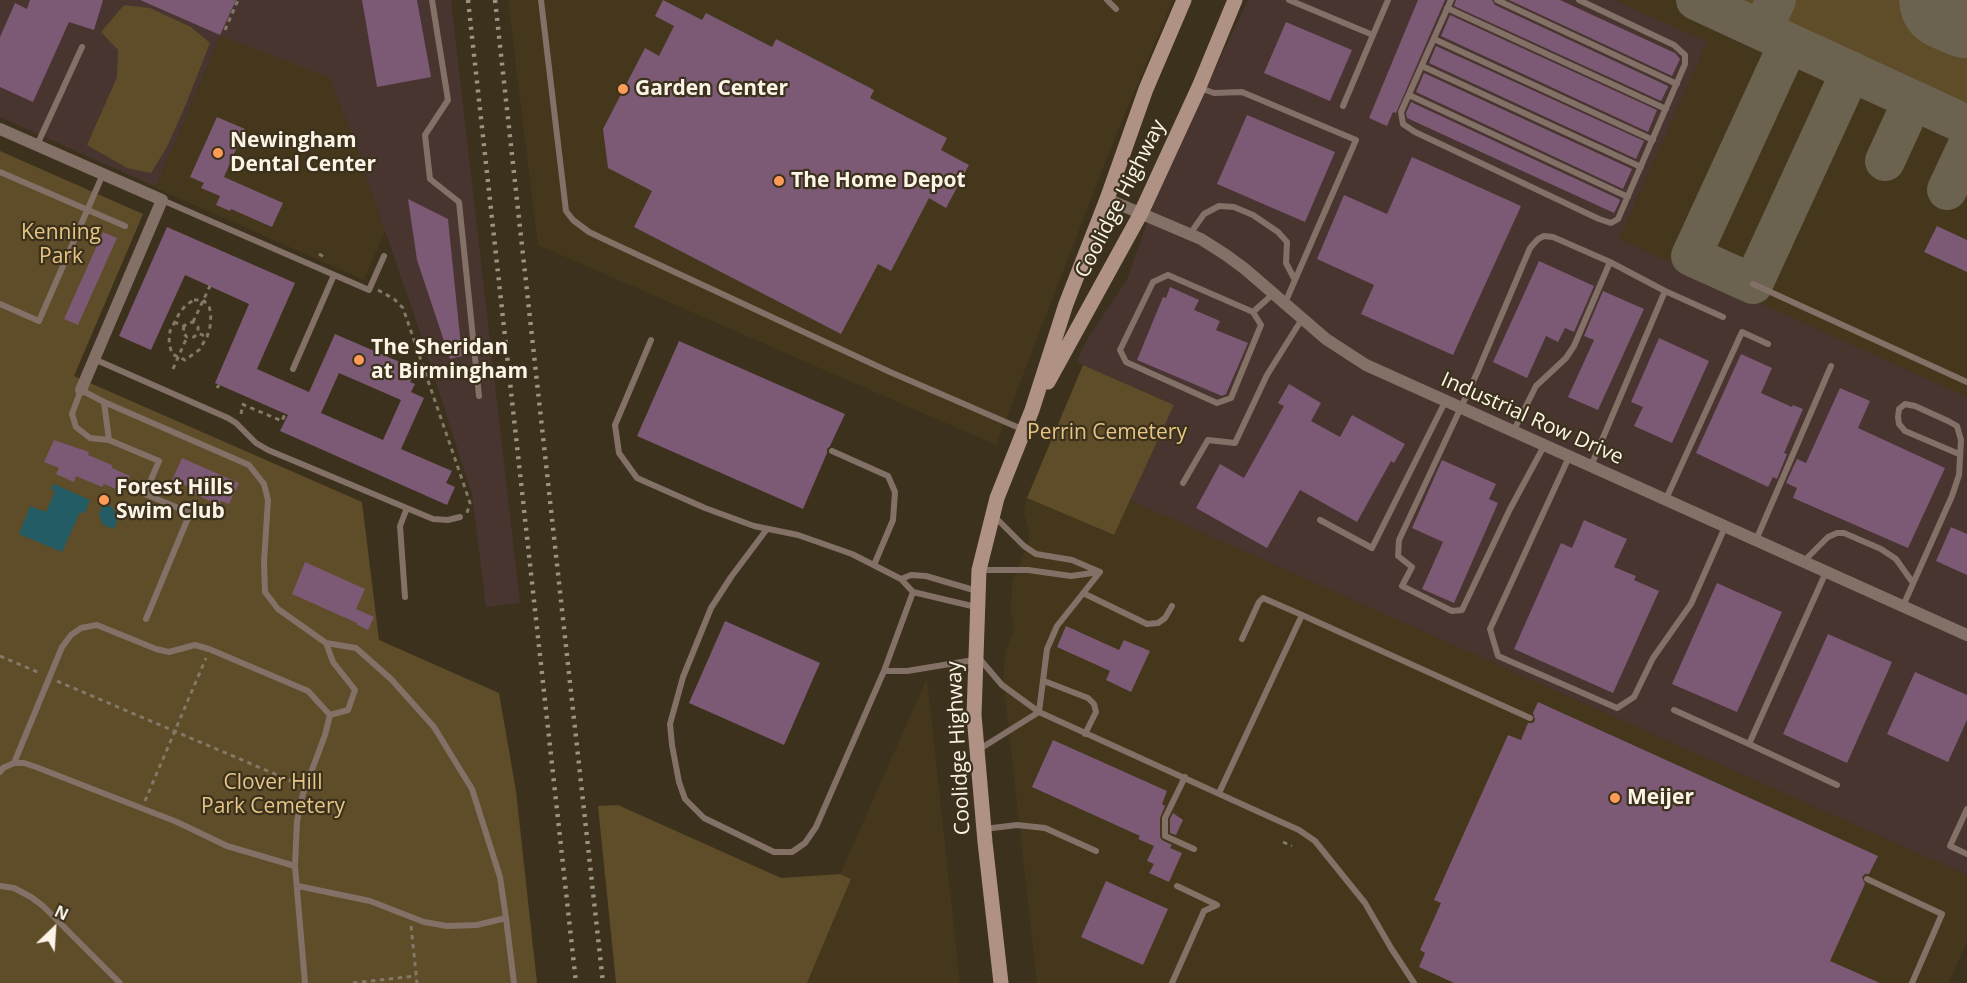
<!DOCTYPE html>
<html>
<head>
<meta charset="utf-8">
<style>
	body { margin:0 }
	#map { position:relative; width:1967px; height:983px; overflow:hidden; background:#3b311c; font-family:"Open Sans",sans-serif }
	canvas { display:block }
	.north { position:absolute; left:24px; top:899px; width:60px; height:60px; -webkit-text-stroke:4px #3b311c; paint-order:stroke; rotate:25deg; font-size:16px; font-weight:700; line-height:24px; text-align:center; color:#fbf4e7 }
	.north::after { content:''; display:block; margin:auto; width:21px; height:27px; background:#fbf4e7; clip-path:polygon(50% 0,100% 100%,50% 72%,0 100%) }
</style>
</head>
<body>
<div id="map">
<canvas width="1967" height="983"></canvas>
<div class="north">N</div>
</div>
<script>
const ctx = document.querySelector('canvas').getContext('2d');
ctx.lineJoin = 'round';
function paint(path, color) { ctx.fillStyle = color; ctx.fill(path, 'evenodd'); }
const shape = rows => new Path2D(rows.map(r => 'M' + r).join(''));
function strokePath(path, color, width, dash) { ctx.strokeStyle = color; ctx.lineWidth = width; ctx.lineCap = dash ? 'butt' : 'round'; ctx.setLineDash(dash || []); ctx.stroke(path); }
function drawText(font, color, halo, rows, align = 'center') {
  ctx.font = font + ' "Open Sans",sans-serif'; ctx.lineWidth = 4.5; ctx.setLineDash([]); ctx.textBaseline = 'middle'; ctx.strokeStyle = halo; ctx.fillStyle = color; for (const [text, x, y, turn = 0] of rows) {
    ctx.save(); ctx.translate(x, y); ctx.rotate((+turn || 0) * Math.PI / 180); ctx.textAlign = isNaN(turn) ? turn : align; if (halo) ctx.strokeText(text, 0, 0); ctx.fillText(text, 0, 0); ctx.restore();
  }
}
const built = shape([
	[508,0,1173,0,1112,145,996,445,538,245],
	[1614,0,1967,0,1967,397,1619,239,1707,42],
	[220,35,329,76,350,130,385,231,364,280,156,188],
	[1027,498,1113,535,1130,500,1967,875,1967,941,1949,983,1037,983,1003,677,1006,650,1014,629,1011,612,1012,583,1029,540,1029,530,1024,512],
	[927,678,960,983,807,983,851,879,840,874]
]);
const industrial = shape([
	[0,0,451,0,520,603,486,607,472,494,413,312,350,130,329,77,220,36,156,187,0,117],
	[1248,0,1614,0,1707,42,1619,239,1967,397,1967,875,1130,500,1174,405,1076,362,1089,336,1127,280,1160,185]
]);
const green = shape([
	[1716,0,1762,0,1755,11],
	[1788,0,1900,0,1967,31,1967,115,1805,40,1781,22],
	[124,5,150,8,191,27,210,43,186,104,167,147,151,173,127,168,87,145,117,77,118,50,101,32],
	[0,151,143,214,74,376,362,502,379,640,499,693,516,791,537,983,0,983],
	[1083,365,1174,405,1114,535,1027,498],
	[618,805,781,878,840,874,851,879,807,983,616,983,598,806]
]);
const water = shape([
	[54,484,90,500,84,514,80,512,62,552,19,534,30,506,46,512,55,491,51,489],
	[103,503,113,508,118,519,114,529,103,525,99,514]
]);
const taxiway = shape([
	[1696,0,1967,125],
	[1762,30,1776,0],
	[1789,43,1691,256,1753,284,1851,71],
	[1885,161,1913,100],
	[1947,190,1967,147]
]);
const runway = shape([
	[1949,0,1967,8]
]);
const building = shape([
	[30,0,103,0,94,30,69,22,33,102,0,87,0,37,15,3,27,9],
	[140,0,236,0,220,35],
	[362,0,417,0,431,77,377,87],
	[663,0,702,20,706,13,772,47,776,39,874,90,870,98,947,138,941,150,969,165,946,208,929,198,891,271,878,264,841,334,634,227,652,191,608,168,603,129,645,48,659,56,674,26,655,16],
	[1418,0,1445,0,1396,113,1393,112,1387,126,1369,118],
	[1456,0,1492,0,1495,5,1668,86,1668,87,1661,101,1454,6],
	[1509,0,1560,0,1675,53,1680,59,1672,76],
	[1450,15,1657,110,1648,132,1441,36],
	[1286,22,1352,50,1330,101,1264,73],
	[1436,46,1644,141,1636,159,1429,63],
	[1424,73,1632,169,1623,189,1416,92],
	[1411,102,1619,199,1620,201,1614,213,1407,118,1406,113],
	[1247,115,1335,152,1305,222,1217,184],
	[217,117,245,129,224,177,283,203,272,227,231,209,230,211,216,205,220,196,201,188,204,183,190,177],
	[1412,157,1521,206,1453,355,1361,314,1374,285,1317,259,1344,195,1387,214],
	[408,199,448,219,462,356,450,359,417,260],
	[1937,226,1967,240,1967,272,1924,252],
	[167,227,295,283,257,369,309,392,335,334,416,369,410,382,415,384,411,392,424,398,401,449,452,471,446,483,455,487,447,505,280,431,288,415,215,383,249,304,185,275,151,350,119,336],
	[339,373,401,400,383,440,321,413],
	[103,232,117,238,78,325,64,319],
	[1539,261,1594,286,1574,332,1565,328,1558,342,1546,336,1527,378,1493,362],
	[1170,287,1199,300,1194,310,1220,321,1216,330,1248,343,1226,394,1222,396,1137,360,1163,297,1166,298],
	[1603,291,1644,309,1598,410,1568,397,1594,340,1584,336],
	[1659,338,1709,361,1672,443,1634,426,1643,407,1631,402],
	[679,341,845,414,830,446,827,449,827,453,803,509,637,436],
	[1741,354,1772,368,1761,393,1792,407,1793,405,1803,409,1784,453,1787,454,1777,479,1773,477,1768,487,1696,453],
	[1289,384,1321,403,1311,421,1340,437,1352,415,1405,444,1394,463,1391,461,1357,522,1300,490,1267,548,1196,508,1220,464,1244,478,1284,406,1278,403],
	[1840,388,1870,401,1858,428,1945,468,1908,548,1793,498,1797,488,1786,483,1797,459,1806,463],
	[54,440,89,452,88,455,112,465,112,468,130,476,123,492,104,484,102,487,76,476,74,482,56,474,59,468,44,462],
	[182,458,239,483,229,504,221,501,219,505,192,493,194,489,172,480],
	[1442,460,1496,484,1489,499,1498,503,1454,603,1422,589,1443,542,1412,528],
	[1584,520,1627,539,1614,567,1636,576,1634,580,1659,591,1613,693,1514,649,1561,543,1572,548],
	[1951,527,1967,534,1967,575,1936,561],
	[305,562,365,589,356,609,374,617,368,630,356,624,357,623,292,594],
	[1717,583,1782,612,1737,712,1672,684],
	[725,621,820,663,784,745,689,703],
	[1066,626,1119,650,1124,640,1150,651,1131,692,1106,680,1110,671,1057,647],
	[1828,634,1892,662,1847,763,1783,734],
	[1915,672,1967,695,1967,720,1948,762,1887,734],
	[1538,702,1878,856,1869,874,1865,874,1862,877,1865,884,1830,961,1880,983,1454,983,1419,967,1425,953,1420,950,1441,903,1434,900,1508,735,1521,740,1528,723,1533,723,1535,720,1533,713],
	[1053,740,1167,791,1162,804,1165,806,1160,818,1160,837,1162,840,1172,845,1170,848,1182,853,1169,882,1149,873,1154,864,1147,861,1154,846,1138,839,1140,836,1032,787],
	[1173,813,1183,820,1176,835,1170,833,1170,819],
	[1106,881,1168,909,1143,965,1081,937]
]);
const path = shape([
	[225,30,238,0],
	[319,254,326,258],
	[378,290,394,299,403,308,466,491,470,503,467,513],
	[194,300,203,300,209,306,211,314,210,327,207,337,199,350,185,360,172,354,169,343,170,331,180,312,186,305,194,300],
	[174,322,184,326,188,323,193,322,198,327,198,333,207,337],
	[193,322,210,286],
	[184,326,183,333,187,337,194,337,198,333],
	[173,369,187,337],
	[217,388,219,385],
	[242,404,282,421,285,414],
	[241,414,243,404],
	[0,656,40,673],
	[57,681,296,783],
	[145,801,206,658],
	[1283,842,1292,846],
	[411,926,417,983],
	[353,983,416,976]
]);
const lane = shape([
	[432,0,448,100,425,135,430,179,459,202,479,396],
	[541,0,566,211,573,220,589,232,610,242,890,372,1024,430],
	[1107,0,1116,9],
	[1289,0,1373,35,1388,0],
	[1451,0,1401,112,1403,124,1415,132,1599,219,1611,223,1618,219,1685,64,1685,55,1674,45,1579,0],
	[1497,0,1677,84],
	[1447,8,1666,109],
	[1434,39,1653,140],
	[1422,66,1641,167],
	[1200,88,1214,93,1242,92,1356,140,1285,303],
	[1409,95,1628,197],
	[1343,106,1373,35],
	[37,145,82,47],
	[0,172,125,226],
	[162,200,369,290,384,256],
	[1190,234,1204,214,1219,206,1234,207,1253,215,1278,232,1287,242,1286,263,1295,280],
	[1610,262,1665,291],
	[1753,284,1967,382],
	[0,304,39,321,103,174],
	[1253,312,1261,325,1231,398,1217,403,1126,362,1120,350,1153,282,1168,275,1253,312,1273,294],
	[651,340,615,425,619,453,637,478,705,508,754,526,798,535,852,554,901,579],
	[94,359,228,418,236,423,256,443,268,450,433,519,448,520,460,517],
	[293,369,334,275],
	[104,402,109,440,90,438,76,427,72,414,81,390,104,402,249,465,264,484,268,500,264,562,265,592,278,609,326,643,333,662,355,690,348,710,330,715,325,735,303,794,297,821,295,866,305,983],
	[1513,432,1536,386,1566,358,1574,346,1610,262,1553,237,1544,236,1538,239,1530,248,1477,373,1399,540,1398,556,1412,567,1402,586,1452,611,1462,610,1510,509,1544,446],
	[109,440,159,461,145,494,190,513,146,619],
	[832,451,888,476,895,492,893,520,874,565],
	[1569,457,1490,629,1498,656,1617,708,1634,697,1653,658,1691,604,1725,527],
	[1591,466,1665,291,1723,317],
	[1183,483,1208,440,1235,443,1267,375,1302,319],
	[1666,499,1742,332,1768,344],
	[993,515,1024,546,1036,554,1072,560,1100,572],
	[1320,520,1372,548,1445,402],
	[767,529,731,577,711,608,683,677,670,724,672,745,679,782,685,799,704,818,774,852,792,852,805,843,816,827,884,671],
	[1756,540,1831,366],
	[1803,562,1828,537,1837,533,1844,533,1881,549,1896,559,1913,583],
	[979,570,1028,570,1071,576,1100,572],
	[1100,572,1057,626,1047,649,1039,712,1259,812,1299,830,1315,841,1365,903,1391,948,1414,983],
	[913,592,884,671,907,671,974,660],
	[1083,593,1147,624,1158,623,1165,618,1172,606],
	[405,597,400,526,407,508],
	[1903,606,1952,496,1959,475,1961,440,1957,426,1948,421,1915,406,1905,404,1899,409,1898,417,1899,424,1905,431,1959,454],
	[976,607,913,592,901,579,911,575,926,576,977,591],
	[1242,639,1259,602,1263,598,1302,615],
	[326,643,356,648,391,679,434,727,472,789,500,877,506,918],
	[1044,681,1088,698,1094,704,1096,712,1085,734],
	[1674,710,1749,744,1826,572],
	[1749,744,1837,785],
	[978,750,1039,712,1002,685,978,657],
	[14,763,62,647,71,635,81,628,97,625,156,649,169,652,195,645,209,649,308,691,330,715],
	[0,772,3,768,14,763,24,763,36,767,177,822,227,846,295,866],
	[1185,777,1165,818,1165,836,1194,849],
	[1219,793,1302,615,1530,718],
	[1967,809,1950,846,1967,854],
	[984,829,1017,825,1045,828,1096,851],
	[1867,879,1942,914,1912,983],
	[0,886,14,888,31,897,43,906,120,983],
	[298,886,370,901,424,922,447,926,477,925,506,918,514,983],
	[1177,886,1217,905],
	[1172,983,1204,911,1217,905]
]);
const street = shape([
	[0,129,162,200,81,390],
	[1107,199,1201,239,1226,255,1245,269,1326,339,1366,365,1967,635]
]);
const secondary = shape([
	[1048,382,1141,213,1199,87,1235,0],
	[1001,983,985,842,974,715,979,570,997,498,1032,410,1066,304,1107,199,1146,89,1184,0]
]);
const rail = shape([
	[468,0,576,983],
	[495,0,603,983]
]);
const markers = [
	[623,89,6,"#fe9c57"],
	[218,153,6,"#fe9c57"],
	[779,181,6,"#fe9c57"],
	[359,360,6,"#fe9c57"],
	[104,500,6,"#fe9c57"],
	[1615,798,6,"#fe9c57"]
];
const poiNames = [
	["Garden Center",635,89],
	["Newingham",230,141],
	["Dental Center",230,165],
	["The Home Depot",791,181],
	["The Sheridan",371,348],
	["at Birmingham",371,372],
	["Forest Hills",116,488],
	["Swim Club",116,512],
	["Meijer",1627,798]
];
const streetNames = [
	["Coolidge Highway",1121,199,-63],
	["Industrial Row Drive",1532,419,24],
	["Coolidge Highway",959,748,-93]
];
const parkNames = [
	["Kenning",61,233],
	["Park",61,257],
	["Perrin Cemetery",1107,433],
	["Clover Hill",273,783],
	["Park Cemetery",273,807]
];
paint(built, '#44371b');
paint(industrial, '#483530');
paint(green, '#5f4c28');
paint(water, '#235c65');
strokePath(taxiway, '#6c6250', 40);
strokePath(runway, '#6c6250', 100);
paint(building, '#7c5974');
strokePath(path, '#827967', 3, [4.5, 4.5]);
strokePath(lane, '#837067', 6);
strokePath(street, '#837067', 12);
strokePath(secondary, '#b09284', 15);
strokePath(rail, '#9c9483', 4.5, [3, 6]);
for (const [x, y, r, color] of markers) { const dot = new Path2D(); dot.arc(x, y, r, 0, 2 * Math.PI); ctx.fillStyle = color; ctx.fill(dot); strokePath(dot, '#3b311c', 2); }
drawText('bold 21px', '#fbf4e7', '#3b311c', poiNames, 'left');
drawText('21px', '#fbf4e7', '#3b311c', streetNames);
drawText('21px', '#e6c585', '#3b311c', parkNames);
</script>
</body>
</html>
